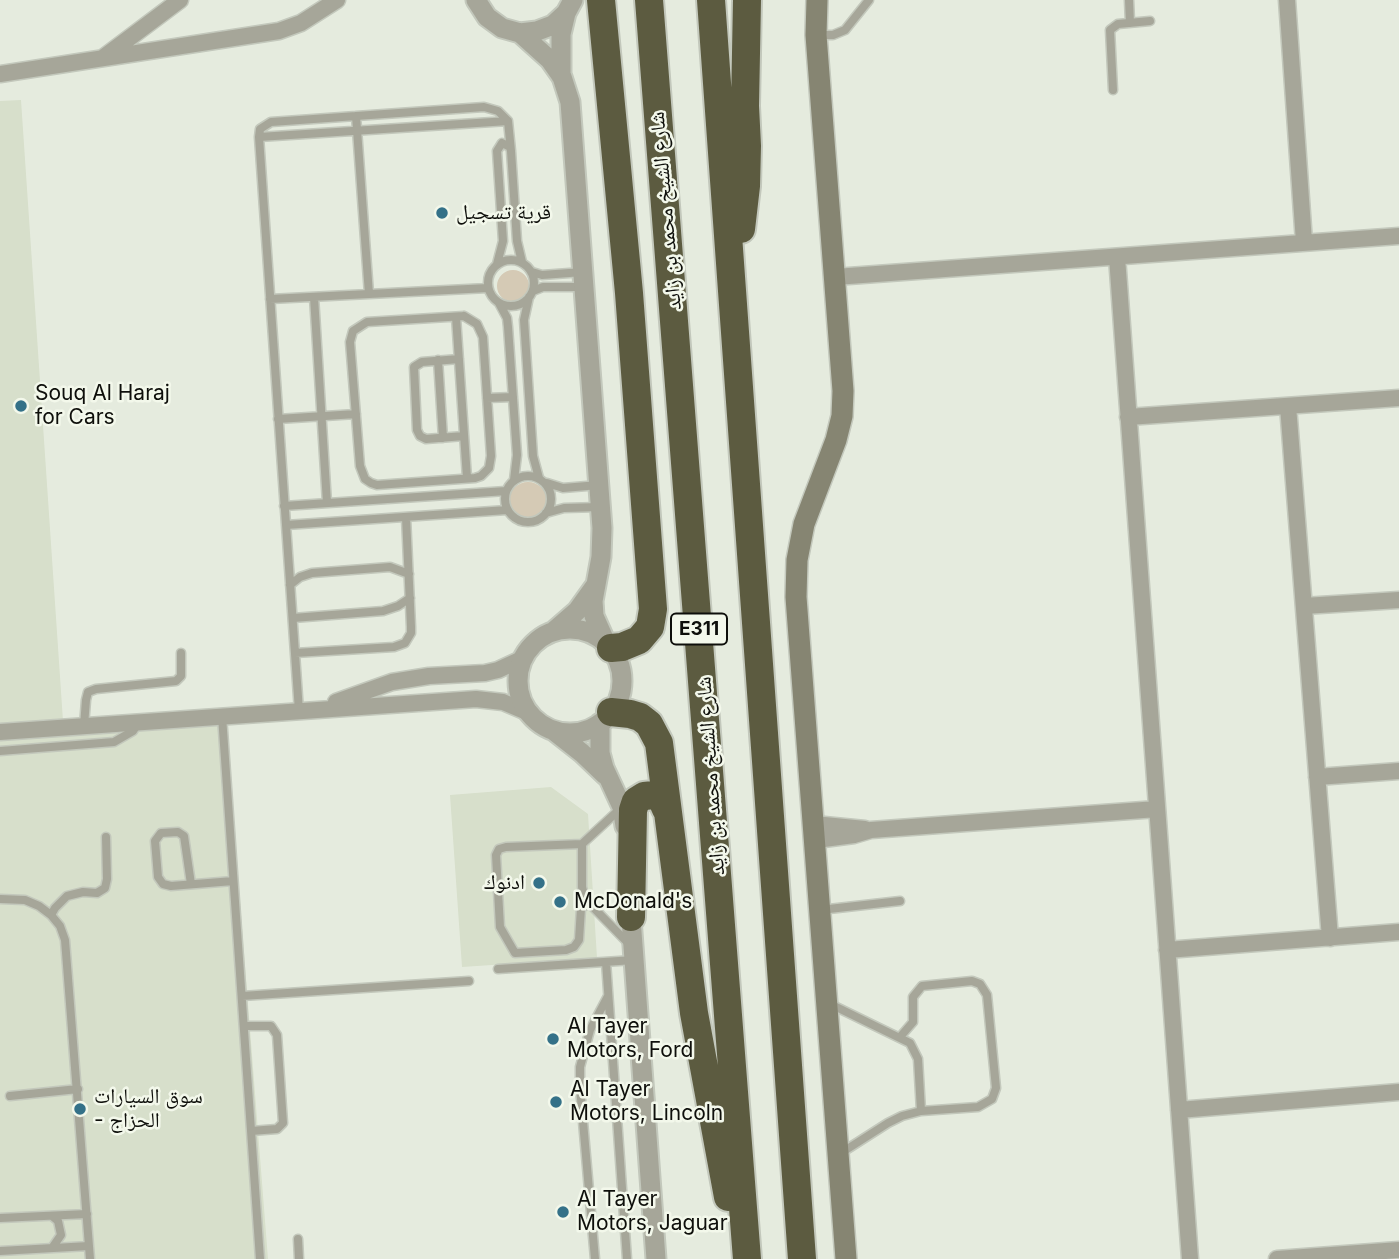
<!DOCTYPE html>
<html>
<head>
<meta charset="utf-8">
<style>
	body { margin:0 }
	canvas { display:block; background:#e5ebde }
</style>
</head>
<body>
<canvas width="1399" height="1259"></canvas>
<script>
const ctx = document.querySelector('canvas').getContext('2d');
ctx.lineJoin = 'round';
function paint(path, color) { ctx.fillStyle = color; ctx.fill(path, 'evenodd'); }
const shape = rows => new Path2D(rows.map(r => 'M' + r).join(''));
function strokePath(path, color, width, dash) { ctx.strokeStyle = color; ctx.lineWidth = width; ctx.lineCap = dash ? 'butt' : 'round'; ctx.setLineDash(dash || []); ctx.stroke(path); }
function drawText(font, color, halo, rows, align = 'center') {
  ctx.font = font + ' Inter,"Noto Naskh Arabic",sans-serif'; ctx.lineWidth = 5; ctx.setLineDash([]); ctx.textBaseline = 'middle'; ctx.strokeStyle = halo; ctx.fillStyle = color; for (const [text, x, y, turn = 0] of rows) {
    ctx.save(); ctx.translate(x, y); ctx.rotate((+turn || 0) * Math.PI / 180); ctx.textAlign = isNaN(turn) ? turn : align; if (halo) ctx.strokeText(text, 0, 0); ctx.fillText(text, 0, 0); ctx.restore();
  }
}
const built = shape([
	[21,100,63,721,225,710,268,1259,0,1259,0,101],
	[551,787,588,814,597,958,462,967,450,795]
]);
const green = shape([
	'497 286a16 16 0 1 1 32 0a16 16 0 1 1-32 0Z',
	'509 501a19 19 0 1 1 38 0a19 19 0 1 1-38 0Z'
]);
const service = shape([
	[1129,0,1130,23],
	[817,35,833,35,845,30,869,0],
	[1113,90,1110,30,1118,24,1150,21],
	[356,116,369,294],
	[259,137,508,121],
	'488 283a23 23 0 1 1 46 0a23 23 0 1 1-46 0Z',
	[497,264,503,241,497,151,502,143,510,147,511,151,517,241,522,262],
	[532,272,542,275,583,272],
	[533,291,543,287,584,287],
	[314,297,327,503],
	[529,297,524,320,533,456,539,478],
	[270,299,488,288],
	[499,303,507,318,508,327,517,455,514,480],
	[464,316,477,324,483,337,491,456,489,468,481,476,475,478,377,485,371,483,365,479,360,466,350,342,353,331,367,322,464,316],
	[456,317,467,478],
	[459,359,422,362,414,367,417,430,420,436,426,439,464,436],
	[438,360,443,438],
	[487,398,513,397],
	[278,419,356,414],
	'505 499a23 23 0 1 1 46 0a23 23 0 1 1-46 0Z',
	[547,483,563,488,599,485],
	[284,506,506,491],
	[546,513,564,508,600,507],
	[286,525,507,510],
	[290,585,300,577,312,573,390,567,409,574],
	[293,618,383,611,398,606,410,598],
	[295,653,394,647,405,643,411,633,411,627,406,517],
	[299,711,259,137,260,129,271,122,484,107,498,111,508,121,511,151],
	[222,716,260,1259],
	[84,726,86,700,88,692,96,689,176,681,181,676,181,653],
	[0,751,114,742,133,731,139,722],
	[582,844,582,887,585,899,630,945],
	[191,884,184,836,178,832,161,833,155,841,158,877,163,884,171,886,233,881],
	[0,899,25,900,39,906,51,915,60,926,65,940,90,1259],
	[588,904,581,908,579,940,574,947,566,950,515,953,500,927,496,855,499,849,506,847,582,844,620,809],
	[820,910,900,901],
	[51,915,55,908,67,896,83,892,97,893,105,888,107,879,106,837],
	[606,962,627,1259],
	[498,969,634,960],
	[242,996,469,981],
	[828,1003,910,1043,918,1059,921,1111],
	[244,1026,271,1026,277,1035,283,1123,277,1129,251,1131],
	[10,1096,78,1089],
	[841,1153,888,1123,902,1116,921,1111,978,1107,992,1099,996,1088,987,995,980,984,972,981,922,986,913,997,913,1022,900,1037],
	[52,1216,58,1221,61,1235,52,1248],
	[0,1218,87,1214],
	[298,1239,299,1259],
	[0,1251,89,1246],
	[595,1259,580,1087,580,1067,590,1030,608,996]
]);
const minor = shape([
	[1287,0,1304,242],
	[104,57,180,0],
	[0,74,279,31,301,23,337,0],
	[1117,257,1190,1259],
	[835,277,1399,236],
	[1288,406,1330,938],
	[1128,417,1399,398],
	[1304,606,1399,600],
	[336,702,392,682,429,676,485,673,498,670,524,658],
	[0,732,476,699,503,702,529,713],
	[1317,777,1399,771],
	[814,824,865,829],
	[816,840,854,835,871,830,1157,809],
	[1167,950,1399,932],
	[1179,1110,1399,1092],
	[1277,1259,1399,1250]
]);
const tertiary = shape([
	[476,0,487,17,502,28,520,33,537,31,553,25,566,13,573,0],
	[520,33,550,60,562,77,570,102,602,528,601,557,593,601,594,616,606,643],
	[561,76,561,34,566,13],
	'518 681a52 52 0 1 1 104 0a52 52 0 1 1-104 0Z',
	[554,631,577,611,595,586],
	[600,723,600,753,604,768,622,807,625,826],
	[554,731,582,753,605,775],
	[630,905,656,1259]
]);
const secondary = shape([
	[817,0,816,35,843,391,842,416,836,440,804,524,797,560,796,597,846,1259]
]);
const motorway = shape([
	[601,0,629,293,653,609,650,627,639,640,622,647,611,648],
	[649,0,747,1259],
	[711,0,802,1259],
	[741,229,746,186,747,146,745,106,747,0],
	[611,712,630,714,640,717,649,724,659,743,694,1013,728,1197],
	[631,917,633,810,636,801,644,796,654,795,662,800,666,809]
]);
const markers = [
	[442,213,7,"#347188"],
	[21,406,7,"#347188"],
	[539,883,7,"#347188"],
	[560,902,7,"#347188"],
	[553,1039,7,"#347188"],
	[556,1102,7,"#347188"],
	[80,1109,7,"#347188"],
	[563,1212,7,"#347188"]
];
const shields = [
	[699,629,56]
];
const shieldNames = [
	["E311",699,629]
];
const streetNames = [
	["شارع الشيخ محمد بن زايد",666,211,-95],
	["شارع الشيخ محمد بن زايد",711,776,-94]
];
const poiNames = [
	["قرية تسجيل",456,213],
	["Souq Al Haraj",35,394],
	["for Cars",35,418],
	["ادنوك",525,883,"right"],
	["McDonald's",574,902],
	["Al Tayer",567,1027],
	["Motors, Ford",567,1051],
	["Al Tayer",570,1090],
	["Motors, Lincoln",570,1114],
	["سوق السيارات",94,1097],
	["- الحزاج",94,1121],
	["Al Tayer",577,1200],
	["Motors, Jaguar",577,1224]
];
paint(built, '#d7dfcb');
paint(green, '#d5cab5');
strokePath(service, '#c3c8bc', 11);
strokePath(minor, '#c3c8bc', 19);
strokePath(tertiary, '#c3c8bc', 23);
strokePath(secondary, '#c3c8bc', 24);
strokePath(motorway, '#c3c8bc', 32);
strokePath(service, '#a6a699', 8);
strokePath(minor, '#a6a699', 16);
strokePath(tertiary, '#a6a699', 19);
strokePath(secondary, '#868572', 21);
strokePath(motorway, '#5c5b40', 28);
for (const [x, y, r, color] of markers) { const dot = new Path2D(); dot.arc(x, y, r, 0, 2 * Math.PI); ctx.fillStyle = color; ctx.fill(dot); strokePath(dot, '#f3f8eb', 2.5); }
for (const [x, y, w] of shields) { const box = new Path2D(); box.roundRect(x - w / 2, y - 15.5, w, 31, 5); ctx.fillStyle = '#f3f8eb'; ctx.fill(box); strokePath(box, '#0e0f0b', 2); }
drawText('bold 19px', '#0e0f0b', null, shieldNames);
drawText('21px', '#0e0f0b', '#f3f8eb', streetNames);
drawText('21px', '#0e0f0b', '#f3f8eb', poiNames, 'left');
</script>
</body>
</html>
